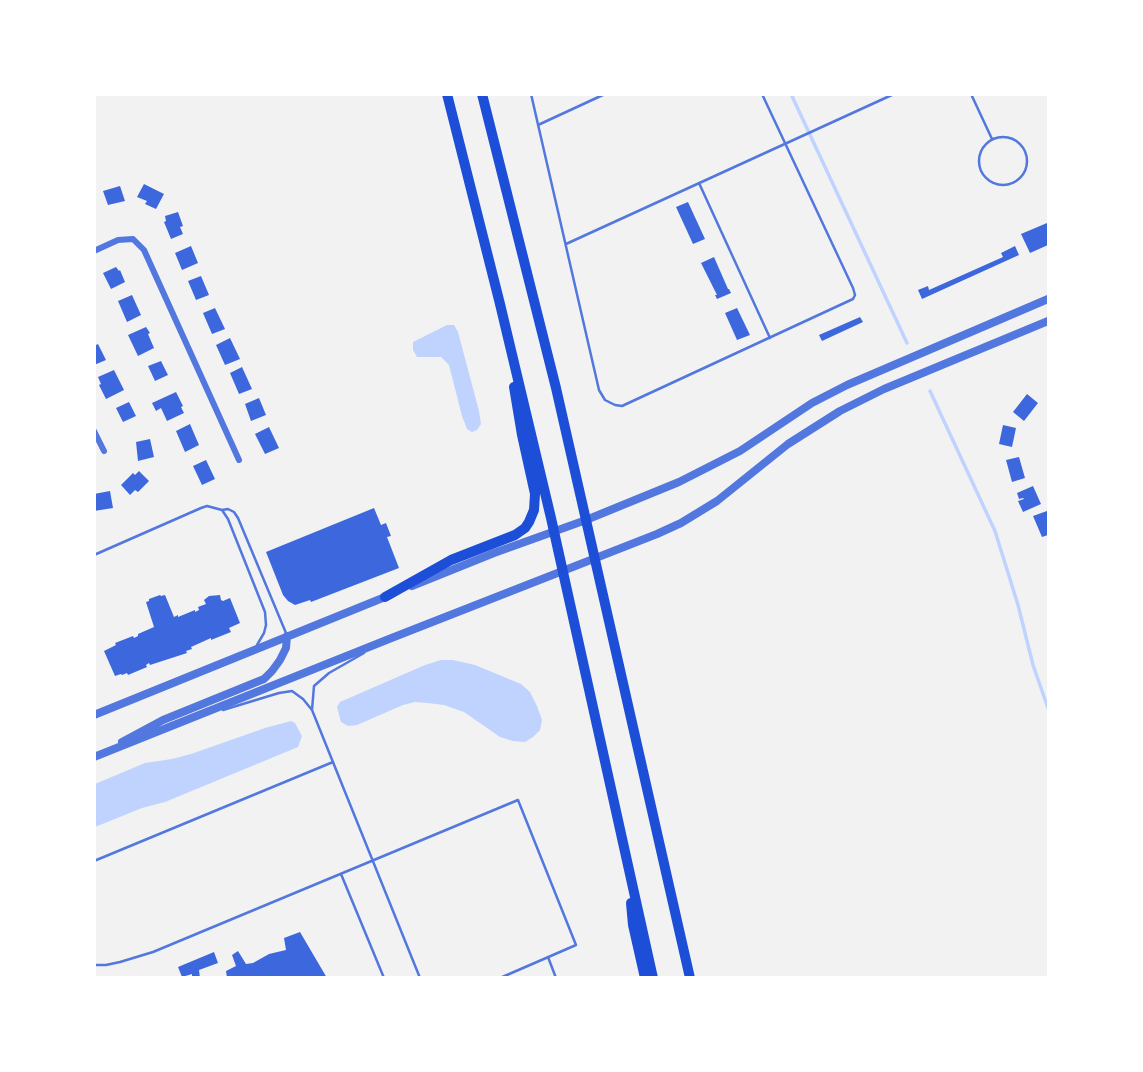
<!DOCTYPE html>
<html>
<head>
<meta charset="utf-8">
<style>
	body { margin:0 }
	#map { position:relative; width:1143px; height:1072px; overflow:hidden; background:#f2f2f2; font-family:"Work Sans",sans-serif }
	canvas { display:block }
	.frame { position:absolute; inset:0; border:96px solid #fff; pointer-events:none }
</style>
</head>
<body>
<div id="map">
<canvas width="1143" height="1072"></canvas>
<div class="frame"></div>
</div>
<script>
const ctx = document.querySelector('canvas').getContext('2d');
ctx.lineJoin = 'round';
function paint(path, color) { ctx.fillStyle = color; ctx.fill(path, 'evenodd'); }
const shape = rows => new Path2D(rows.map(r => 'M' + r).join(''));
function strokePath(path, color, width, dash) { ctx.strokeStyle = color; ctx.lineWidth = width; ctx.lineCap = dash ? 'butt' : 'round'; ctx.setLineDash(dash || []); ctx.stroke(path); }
const water = shape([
	[447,325,454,325,458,332,479,411,481,424,477,430,472,432,467,429,462,416,449,365,441,357,417,357,413,350,413,342],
	[441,660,453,660,475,665,521,684,530,692,537,706,542,720,540,730,533,737,525,742,513,741,500,737,464,712,444,705,428,703,415,702,403,705,357,725,348,726,341,722,337,707,340,702,425,665],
	[291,721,295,723,302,736,298,747,165,802,142,808,95,827,95,784,145,763,172,759,191,754,265,728]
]);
const stream = shape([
	[791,94,907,343],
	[930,391,995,531,1018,605,1033,665,1048,708]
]);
const building = shape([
	[144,184,164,194,156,209,145,204,147,201,137,197],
	[120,186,125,201,108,205,103,191],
	[688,202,705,239,693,244,676,207],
	[178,212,183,226,180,227,183,234,171,239,164,222,166,221,165,216],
	[1047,223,1048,245,1030,253,1021,234],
	[191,246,198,263,182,270,175,253],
	[1015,246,1019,255,922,299,918,290,928,286,929,290,1003,257,1001,253],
	[714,257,728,289,729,289,731,293,717,299,715,295,717,295,701,263],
	[116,267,119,271,120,270,125,282,111,289,103,273],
	[201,276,209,295,196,300,188,281],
	[132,295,141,315,127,322,118,301],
	[215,308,225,329,212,334,203,313],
	[737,308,750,335,737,340,725,313],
	[860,317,863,322,822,341,819,335],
	[146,327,150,333,148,334,154,348,138,356,128,335],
	[230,338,240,359,225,365,216,345],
	[98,344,106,360,94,365,94,346],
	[161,361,168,375,155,381,148,366],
	[242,367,252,389,239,394,230,373],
	[114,370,124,390,106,399,99,385,101,384,98,377],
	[176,392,183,406,181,407,184,413,167,421,161,408,156,411,152,403],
	[1027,394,1038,403,1024,421,1013,412],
	[259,398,266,415,251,421,245,404],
	[129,402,136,416,123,422,116,408],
	[190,424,199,445,185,452,176,431],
	[1003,425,1016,428,1012,447,999,444],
	[269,427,279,448,265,454,255,434],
	[150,439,154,457,138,461,136,442],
	[1019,457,1025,478,1012,482,1006,460],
	[206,460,215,479,202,485,193,466],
	[139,471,149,481,138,492,135,490,130,495,121,485,133,473,135,475],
	[1033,486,1041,504,1023,512,1018,501,1024,499,1023,498,1019,499,1017,493],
	[110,491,113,508,94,511,94,494],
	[374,508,381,525,386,523,391,536,387,537,399,568,311,602,310,600,295,605,288,601,283,595,266,552],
	[1047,511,1048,515,1048,535,1042,537,1033,516],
	[160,595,161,596,165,595,174,617,178,615,178,617,195,610,195,612,199,610,198,607,206,604,204,600,209,596,220,595,221,600,223,601,230,598,240,623,229,628,231,632,211,640,211,638,191,647,192,649,186,651,187,653,150,665,149,663,146,665,147,667,128,675,127,673,122,675,121,674,115,676,104,651,116,645,115,643,133,636,134,638,138,636,138,634,154,627,146,602,149,601,149,599],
	[300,932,327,978,227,978,226,971,236,966,232,955,238,951,246,964,253,963,269,954,286,950,284,938],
	[214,952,218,963,199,970,200,978,192,978,192,974,182,977,178,967]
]);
const service = shape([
	[531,94,599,390,605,400,615,405,622,406,853,299,855,295,853,288,762,94],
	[971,94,992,139],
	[538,125,605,94],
	'979 161a24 24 0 1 1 48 0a24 24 0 1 1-48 0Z',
	[699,183,770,338],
	[566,244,894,94],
	[222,510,228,519,265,612,266,625,264,633,257,645],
	[94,555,201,508,207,506,222,510,228,509,234,512,238,518,286,633],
	[223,710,279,693,292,691,303,699,312,710,420,978],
	[312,710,314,686,329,673,364,653],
	[94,861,333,762],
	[341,874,384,978],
	[548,957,556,978],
	[94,965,106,965,120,962,153,952,518,800,576,945,500,978]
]);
const minor = shape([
	[94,251,118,240,133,239,144,250,239,460],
	[94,431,104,451]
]);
const tertiary = shape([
	[412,586,494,553,586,520,679,482,740,451,812,403,847,385,1048,299],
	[94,715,390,595],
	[122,742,163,720,264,679,272,671,280,660,286,648,287,636],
	[94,757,389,639,657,534,681,523,717,501,788,444,840,411,884,389,1048,321]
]);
const primary = shape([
	[447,94,500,304,551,518,653,978],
	[482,94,556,388,690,978],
	[385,597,451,560,515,535,525,528,529,522,534,510,535,494,522,435,514,387],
	[631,903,633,925,645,978]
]);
paint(water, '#bfd3fe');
strokePath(stream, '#bfd3fe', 3.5);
paint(building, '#3d67dc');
strokePath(service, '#5277de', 2.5);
strokePath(minor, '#5277de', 6);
strokePath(tertiary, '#5277de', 8);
strokePath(primary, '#1d4ed8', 10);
</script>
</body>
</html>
